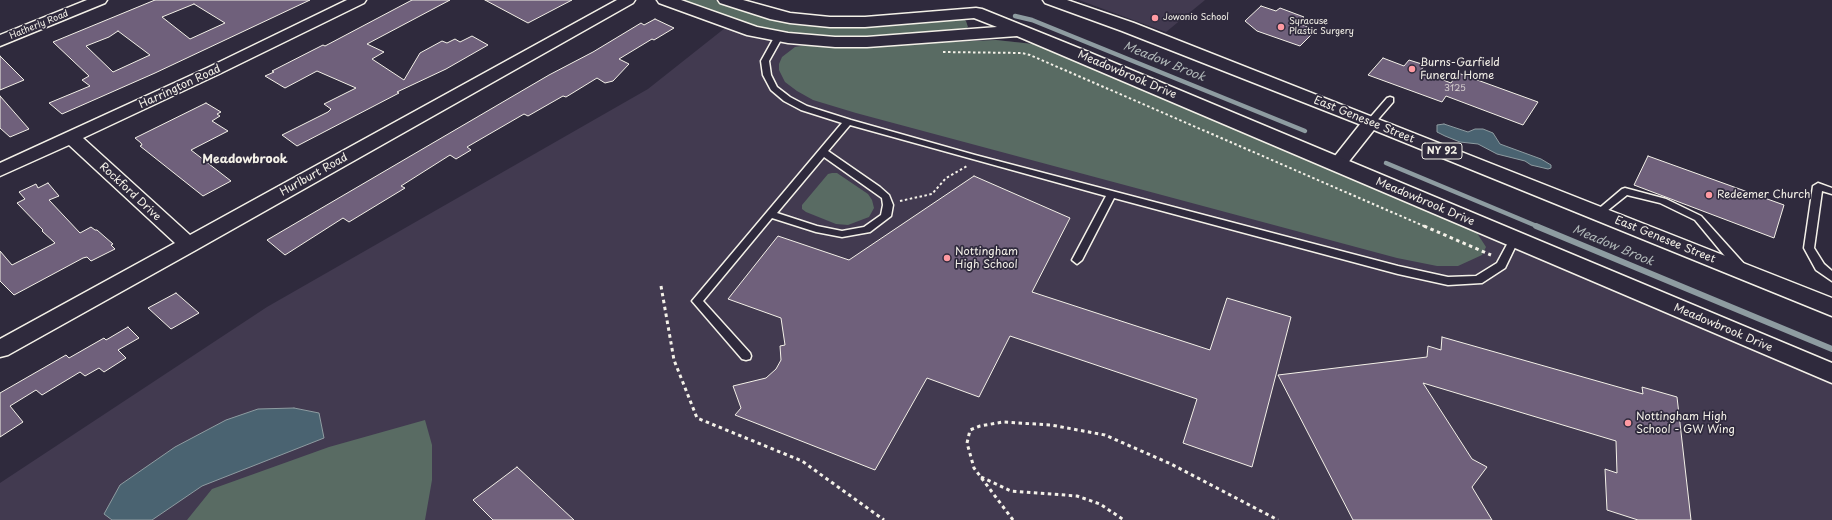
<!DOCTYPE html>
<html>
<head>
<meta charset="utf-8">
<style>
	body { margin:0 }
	canvas { display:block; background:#2f2a3d }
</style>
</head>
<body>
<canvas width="1832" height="520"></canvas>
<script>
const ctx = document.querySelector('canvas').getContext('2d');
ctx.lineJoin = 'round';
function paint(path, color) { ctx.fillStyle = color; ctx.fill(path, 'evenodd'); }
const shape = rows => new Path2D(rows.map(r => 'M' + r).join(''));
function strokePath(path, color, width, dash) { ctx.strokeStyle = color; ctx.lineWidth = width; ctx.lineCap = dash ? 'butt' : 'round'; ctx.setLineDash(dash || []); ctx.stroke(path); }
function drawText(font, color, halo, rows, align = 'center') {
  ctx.font = font + ' "Playpen Sans",sans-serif'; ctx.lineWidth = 3.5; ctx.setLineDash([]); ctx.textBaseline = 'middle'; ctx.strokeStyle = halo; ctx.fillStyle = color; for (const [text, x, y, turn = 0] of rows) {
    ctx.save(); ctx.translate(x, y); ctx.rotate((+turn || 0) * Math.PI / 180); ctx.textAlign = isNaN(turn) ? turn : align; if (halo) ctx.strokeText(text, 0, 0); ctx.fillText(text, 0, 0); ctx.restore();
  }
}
const built = shape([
	[1079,0,1205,0,1166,32],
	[725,28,776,42,806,45,858,46,996,40,1033,44,1061,55,1832,382,1832,520,0,520,0,483,267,307,648,89]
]);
const green = shape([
	[678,0,715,0,768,17,963,18,966,21,968,27,963,30,867,38,815,37,777,31,757,26],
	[996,40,1033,44,1061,55,1475,230,1486,247,1482,255,1458,266,1437,266,1397,258,856,113,813,100,797,91,785,82,779,70,779,64,782,57,795,47,806,45,858,46],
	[832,173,837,173,868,194,872,200,874,208,869,217,848,225,836,224,806,212,802,209,802,205,828,174],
	[425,420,432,445,432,480,425,520,187,520,212,489,329,447]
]);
const water = shape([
	[1444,124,1468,132,1475,129,1483,129,1493,133,1500,144,1541,159,1551,165,1551,168,1548,169,1531,165,1525,161,1497,154,1478,144,1460,142,1445,136,1437,132,1437,125,1444,124],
	[294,408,319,413,324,438,202,486,152,520,112,520,104,514,120,485,175,447,226,420,258,409,294,408]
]);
const streamFar1 = shape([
	[1015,16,1032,20,1305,131],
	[1386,163,1539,227]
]);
const stream = shape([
	[1536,226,1832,349]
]);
const building = shape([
	[155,0,310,0,155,73,62,114,49,103,90,86,82,80,89,76,53,42,155,0],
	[194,4,225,23,190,39,162,17,194,4],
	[118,31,150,55,113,72,86,46,109,37,118,31],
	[412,0,450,0,367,44,384,52,372,59,404,80,420,53,442,41,447,43,455,39,460,42,472,36,488,45,446,69,397,92,399,93,297,146,282,135,328,112,331,109,324,104,356,88,317,71,285,88,265,76,274,72,272,71,323,45,325,46,412,0],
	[485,0,572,0,528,23,485,0],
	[1261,6,1276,11,1280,8,1304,17,1298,23,1316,30,1300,46,1257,31,1245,21,1261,6],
	[655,19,674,28,654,40,652,39,619,59,629,64,613,81,605,83,597,78,566,97,563,96,528,116,524,114,467,147,471,150,456,159,450,155,401,186,405,188,349,222,343,218,285,255,267,240,549,75,593,52,641,23,644,25,655,19],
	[0,56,24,80,0,90,0,56],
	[1383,58,1404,66,1409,60,1425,65,1420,71,1451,83,1458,73,1538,102,1523,125,1446,96,1442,102,1368,75,1383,58],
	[0,96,29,129,10,137,0,128,0,96],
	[206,103,221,112,217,114,220,116,212,121,228,131,191,150,231,181,203,196,140,146,142,145,141,143,135,138,206,103],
	[1648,156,1784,205,1774,238,1634,185,1648,156],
	[974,176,1070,218,1032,292,1210,350,1227,298,1291,317,1252,467,1183,443,1197,399,1010,336,979,397,927,378,875,470,735,415,741,408,733,386,766,378,776,369,781,360,780,346,785,345,781,318,728,299,778,236,849,260,974,176],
	[48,183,59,196,49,200,80,233,91,227,95,230,97,230,113,244,111,245,115,249,91,261,87,257,83,258,14,295,0,281,0,251,12,265,55,243,42,231,43,230,17,203,25,199,19,192,36,184,38,188,48,183],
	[176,293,199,313,171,329,148,308,176,293],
	[128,327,139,338,118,350,126,358,104,372,99,368,85,376,80,372,42,395,36,390,10,406,23,422,0,437,0,393,66,355,69,358,104,338,106,340,128,327],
	[1442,337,1643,394,1642,387,1677,397,1691,520,1638,520,1607,510,1605,469,1617,473,1616,441,1423,383,1472,459,1487,467,1472,487,1492,520,1353,520,1278,375,1427,357,1428,346,1441,350,1442,337],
	[517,467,574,520,493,520,473,500,517,467]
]);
const pathFar1 = shape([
	[943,52,1022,53,1030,55,1426,227],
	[900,201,932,194,946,178,967,166]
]);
const path = shape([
	[1424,226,1491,255],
	[661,286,674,360,697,418,802,461,884,520],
	[981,477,1011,491,1077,496,1100,504,1124,520],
	[1013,520,974,468,967,443,970,430,980,426,1003,422,1051,425,1105,435,1171,464,1278,520]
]);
const lane = shape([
	[776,34,779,34,783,36,769,61,771,75,777,87,790,97,807,106,851,120,975,155,1398,266,1448,277,1476,276,1497,263,1511,237,1517,237,1519,239,1505,268,1482,283,1448,285,1398,274,1114,198,1082,260,1077,264,1072,260,1106,196,850,125,828,151,880,187,889,195,893,205,891,216,870,232,842,237,816,232,772,218,703,301,750,353,751,356,750,359,746,360,742,359,692,301,842,123,801,110,784,101,771,90,763,75,761,61,776,34],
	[824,157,882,198,883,205,881,215,864,227,842,231,817,226,777,213,824,157],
	[1390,97,1393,98,1393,102,1374,124,1368,124,1367,122,1368,120,1387,98,1390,97],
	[1818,183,1832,188,1832,194,1822,191,1814,248,1824,264,1832,271,1832,281,1816,270,1804,248,1813,186,1818,183],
	[1625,188,1666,199,1701,216,1746,266,1747,269,1746,272,1738,272,1695,220,1660,203,1627,195,1602,215,1596,215,1594,213,1596,211,1622,189,1625,188]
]);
const street = shape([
	[87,0,107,0,105,3,0,46,0,35,87,0],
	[347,0,366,0,364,3,219,74,83,138,190,235,617,0,635,0,633,3,196,250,8,355,0,357,0,339,175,243,69,145,0,176,0,163,207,68,347,0],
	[1371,117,1377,118,1380,122,1377,126,1343,169,1337,171,1331,169,1328,165,1331,161,1365,118,1371,117]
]);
const secondary = shape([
	[657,0,681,0,757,27,788,33,835,37,867,37,997,27,974,18,865,27,830,27,790,23,770,19,720,3,718,0,743,0,790,13,830,17,865,17,976,8,982,9,1081,49,1832,363,1832,383,1017,36,867,47,835,47,788,43,747,35,659,3,657,0]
]);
const primary = shape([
	[1043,0,1067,0,1134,23,1832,298,1832,316,1364,126,1122,31,1045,3,1043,0]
]);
const markers = [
	[1155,18,4,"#ff9aa2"],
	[1281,27,4,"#ff9aa2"],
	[1412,69,4,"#ff9aa2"],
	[1709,195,4,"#ff9aa2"],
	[947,258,4,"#ff9aa2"],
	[1628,423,4,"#ff9aa2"]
];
const farPoinames = [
	["Jowonio School",1163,18],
	["Syracuse",1289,22],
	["Plastic Surgery",1289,32]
];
const farStreetnames = [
	["Hatherly Road",39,25,-22]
];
const numberNames = [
	["3125",1455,89]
];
const shields = [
	[1442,151,40]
];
const shieldNames = [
	["NY 92",1442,151]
];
const poiNames = [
	["Burns-Garfield",1420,63],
	["Funeral Home",1420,76],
	["Redeemer Church",1717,195],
	["Nottingham",955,252],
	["High School",955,265],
	["Nottingham High",1636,417],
	["School - GW Wing",1636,430]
];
const streetNames = [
	["Meadowbrook Drive",1127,75,23],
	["Harrington Road",180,87,-25],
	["East Genesee Street",1364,120,22],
	["Hurlburt Road",314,175,-29],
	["Rockford Drive",130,192,43],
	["Meadowbrook Drive",1425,202,23],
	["East Genesee Street",1665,240,22],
	["Meadowbrook Drive",1723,328,23]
];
const waterNames = [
	["Meadow Brook",1164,62,22],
	["Meadow Brook",1613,246,23]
];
const neighbourhoodNames = [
	["Meadowbrook",245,160]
];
paint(built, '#423a50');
paint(green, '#596b63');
paint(water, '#4a6371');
strokePath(water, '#8e9ca1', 1);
strokePath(streamFar1, '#8e9ca1', 4.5);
strokePath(stream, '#8e9ca1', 6);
paint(building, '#6f607b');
strokePath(building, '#f4f1e8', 1);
strokePath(lane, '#f4f1e8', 3);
strokePath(street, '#f4f1e8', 3);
strokePath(secondary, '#f4f1e8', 3);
strokePath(primary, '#f4f1e8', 3);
strokePath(pathFar1, '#f4f1e8', 2, [2.5, 2.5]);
strokePath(path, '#f4f1e8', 3, [3.5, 3.5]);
paint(lane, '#2f2a3d');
paint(street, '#2f2a3d');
paint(secondary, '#2f2a3d');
paint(primary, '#2f2a3d');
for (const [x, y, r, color] of markers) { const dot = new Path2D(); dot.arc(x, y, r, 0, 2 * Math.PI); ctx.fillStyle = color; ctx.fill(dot); strokePath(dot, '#2f2a3d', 1.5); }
drawText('9px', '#f4f1e8', '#2f2a3d', farPoinames, 'left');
drawText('9px', '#f4f1e8', '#2f2a3d', farStreetnames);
drawText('9px', '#d3cdcd', null, numberNames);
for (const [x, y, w] of shields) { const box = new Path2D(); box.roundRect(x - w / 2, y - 8, w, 16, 3); ctx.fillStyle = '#2f2a3d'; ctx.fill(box); strokePath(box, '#f4f1e8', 1); }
drawText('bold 10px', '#f4f1e8', null, shieldNames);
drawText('11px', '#f4f1e8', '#2f2a3d', poiNames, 'left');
drawText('11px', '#f4f1e8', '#2f2a3d', streetNames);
drawText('italic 12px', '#b0b8b8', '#2f2a3d', waterNames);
drawText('bold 12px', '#f4f1e8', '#2f2a3d', neighbourhoodNames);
</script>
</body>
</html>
